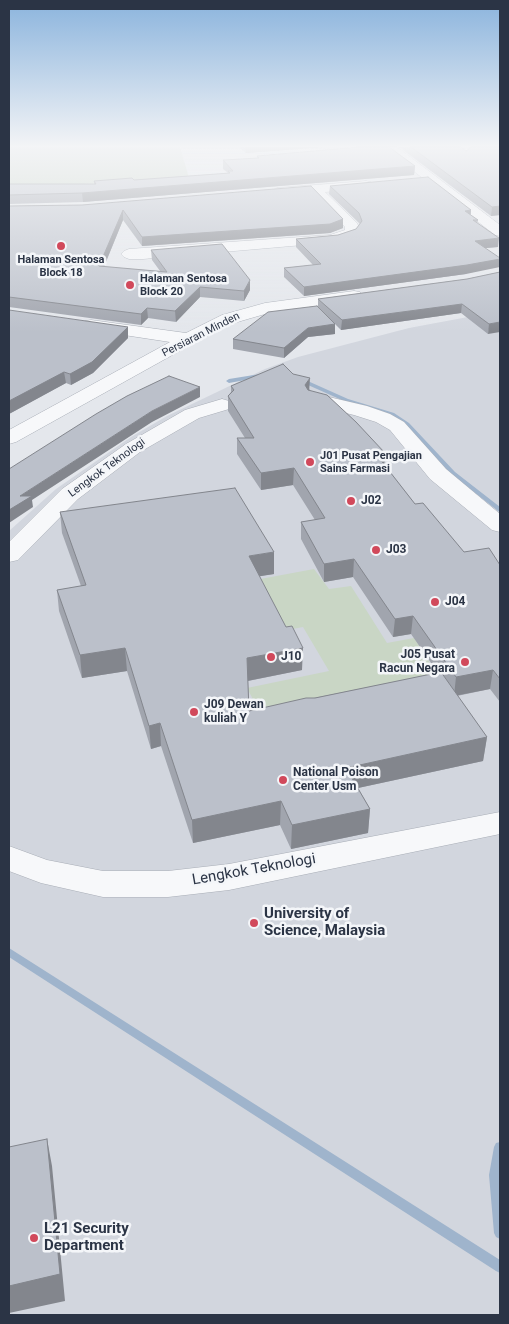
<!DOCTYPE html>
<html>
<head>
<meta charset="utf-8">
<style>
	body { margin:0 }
	#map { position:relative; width:509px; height:1324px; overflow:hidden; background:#e4e7ec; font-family:Roboto,sans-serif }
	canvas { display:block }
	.frame { position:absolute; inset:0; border:10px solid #2b3445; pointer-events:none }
</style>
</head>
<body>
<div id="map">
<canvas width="509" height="1324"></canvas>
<div class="frame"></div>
</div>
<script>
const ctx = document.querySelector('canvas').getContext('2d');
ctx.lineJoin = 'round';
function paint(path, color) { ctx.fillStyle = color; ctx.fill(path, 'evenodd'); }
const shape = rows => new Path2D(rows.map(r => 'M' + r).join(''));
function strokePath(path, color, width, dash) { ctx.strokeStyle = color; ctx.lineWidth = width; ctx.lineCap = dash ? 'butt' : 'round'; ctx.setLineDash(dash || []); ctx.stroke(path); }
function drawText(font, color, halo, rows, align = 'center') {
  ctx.font = font + ' Roboto,sans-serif'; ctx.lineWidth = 5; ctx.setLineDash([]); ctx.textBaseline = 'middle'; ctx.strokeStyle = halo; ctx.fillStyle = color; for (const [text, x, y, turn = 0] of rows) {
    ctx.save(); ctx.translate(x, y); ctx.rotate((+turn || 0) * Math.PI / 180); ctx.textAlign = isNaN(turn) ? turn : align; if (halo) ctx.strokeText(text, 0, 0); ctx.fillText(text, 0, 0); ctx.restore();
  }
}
const built = shape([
	[500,311,500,1315,9,1315,9,531,56,489,131,437,167,416,265,369,298,357,409,328]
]);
const green = shape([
	[9,147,180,147,190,181,9,186],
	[314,569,329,589,351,586,387,643,414,638,446,688,265,722,247,688,329,671,303,627,283,631,255,580]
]);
const stream = shape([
	[260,374,263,376,262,377,229,383,226,381,229,379,260,374],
	[301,378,348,399,394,413,409,423,455,472,500,507,500,512,498,511,451,474,405,425,390,415,344,401,299,381,299,379,301,378],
	[9,948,500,1260,500,1273,496,1271,9,957,9,948],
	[500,1142,500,1239,496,1237,494,1233,489,1175,494,1147,496,1143,500,1142]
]);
const minor = shape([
	[383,147,397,147,500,225,500,236,495,235,383,147],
	[366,181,371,182,373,185,371,188,325,192,357,223,360,230,355,236,337,242,143,259,129,259,124,257,121,254,124,251,129,249,330,235,345,230,345,227,311,193,277,196,270,192,277,188,366,181],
	[354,291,360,292,362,296,360,300,272,312,234,323,194,343,16,442,9,444,9,430,170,342,91,330,85,329,82,325,85,321,91,320,186,333,222,315,265,303,354,291],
	[316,394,367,406,390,414,404,422,446,469,500,514,500,532,492,530,430,479,390,430,376,422,354,415,309,404,306,400,309,396,316,394],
	[222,399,229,401,232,405,229,409,199,418,140,452,78,499,18,560,9,562,9,542,62,489,126,444,185,410,222,399],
	[500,812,500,834,229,890,168,897,103,897,41,883,9,871,9,846,47,860,103,871,168,871,229,864,500,812]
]);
const wall = shape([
	[239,147,324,147,246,153],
	[399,147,461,147,466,151,469,149,467,147,500,147,500,215,491,216],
	[257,156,415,166,414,175,83,202,9,204,9,184,94,184,94,181,134,180,228,173,223,169,223,160,257,158],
	[330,186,471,210,471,215,478,220,477,224,498,247,486,248,466,274,304,296,284,277,284,268,313,265,296,247,296,239,338,235,356,229,360,224,358,222,329,194],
	[82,205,343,228,330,233,142,246,123,220,104,267,160,271,152,260,151,250,250,290,244,301,200,297,176,322,148,318,141,325,9,307,9,206],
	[500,272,488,334,461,313,341,330,335,324,335,334,308,337,284,358,233,349,233,339,318,306,318,299,467,279],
	[9,310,128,338,93,373,71,385,66,383,9,414],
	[293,374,310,390,385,453,384,465,415,504,464,552,500,565,500,702,490,689,457,696,487,737,483,761,358,788,370,809,368,833,291,849,280,825,193,843,161,746,151,749,127,671,82,678,59,611,57,590,81,586,62,533,60,512,274,574,259,576,302,670,248,681,249,711,438,673,411,634,393,637,353,577,324,582,301,539,301,522,315,520,293,485,261,490,237,454,237,438,245,438,228,411,228,396,231,392,231,386]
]);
const shadedWall = shape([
	[246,147,324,147,246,153],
	[415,166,414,175,83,202,82,193],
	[500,206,500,215,491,216,492,207],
	[123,210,123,220,100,276,99,266],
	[471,210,470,218,465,211],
	[343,219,343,228,330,233,142,246,142,237],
	[499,238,498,247,474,249,475,241],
	[500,259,500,267,466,274,304,296,304,287],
	[250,280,250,290,244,301,244,291],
	[200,287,200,297,176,322,175,311],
	[462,304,461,313,341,330,342,320],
	[147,308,148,318,141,325,141,314],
	[500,322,500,332,488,334,489,324],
	[335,324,335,334,308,337,284,358,284,348,308,328],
	[128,327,128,338,93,373,71,385,70,374],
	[64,372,66,383,9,414,9,401],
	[310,378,309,393,305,385],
	[200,387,200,397,152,422,32,500,33,507,9,523,9,510,20,496,152,411],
	[385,453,384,469,376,454],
	[294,468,293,485,261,490,261,473],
	[274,552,274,574,249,578,249,556],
	[354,559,353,577,324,582,324,564],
	[413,616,411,634,393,637,395,619],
	[125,648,127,671,82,678,80,655],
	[303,648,302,670,247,681,247,658],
	[493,670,490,689,454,696,456,677],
	[160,723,161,746,151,749,149,726],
	[487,737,483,761,344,791,346,768],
	[281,801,280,825,193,843,192,820],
	[370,809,368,833,291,849,292,825],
	[47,1139,52,1166,65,1301,9,1313,9,1286]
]);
const building = shape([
	[360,147,389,147,415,166,82,193,9,195,9,184,96,184,94,181,132,178,134,180,230,173,228,171,233,171,223,160,259,158,257,156,360,147],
	[411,147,461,147,466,151,472,147,500,147,500,206,492,207,411,147],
	[428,177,471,210,465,211,478,220,473,220,499,238,475,241,500,258,500,259,467,265,304,287,284,268,321,264,296,239,338,235,356,229,362,221,359,213,330,186,428,177],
	[311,186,343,219,330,224,142,237,123,210,99,266,167,272,151,250,222,244,250,280,244,291,200,287,175,311,147,308,141,314,9,297,9,206,82,205,311,186],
	[500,272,500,322,489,324,462,304,342,320,318,299,467,279,500,272],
	[317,306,335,324,308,328,284,348,233,339,268,312,317,306],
	[9,310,128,327,92,362,70,374,64,372,9,401,9,310],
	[283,364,293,374,310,378,305,385,308,390,327,395,356,422,385,453,376,454,415,504,423,503,464,552,489,548,500,565,500,679,493,670,456,677,413,616,395,619,354,559,324,564,301,522,325,518,294,468,261,473,237,438,254,438,228,396,234,390,231,386,283,364],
	[169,376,200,387,152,411,20,496,32,496,9,510,9,469,96,414,127,396,169,376],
	[235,488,274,552,249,556,286,627,292,626,303,648,247,658,249,711,306,698,315,698,441,672,487,737,346,768,370,809,292,825,281,801,192,820,160,723,149,726,125,648,80,655,57,590,86,585,60,512,235,488],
	[47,1139,60,1274,9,1286,9,1147,47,1139]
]);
const markers = [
	[61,246,5,"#d1495b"],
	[130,285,5,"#d1495b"],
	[310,462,5,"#d1495b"],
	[351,501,5,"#d1495b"],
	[376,550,5,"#d1495b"],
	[435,602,5,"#d1495b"],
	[271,657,5,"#d1495b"],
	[465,662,5,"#d1495b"],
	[194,712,5,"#d1495b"],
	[283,780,5,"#d1495b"],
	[254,923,5,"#d1495b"],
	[34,1238,5,"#d1495b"]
];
const farPoinames = [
	["Halaman Sentosa",61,260,"center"],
	["Block 18",61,273,"center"],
	["Halaman Sentosa",140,279],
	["Block 20",140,292],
	["J01 Pusat Pengajian",320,456],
	["Sains Farmasi",320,469]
];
const farStreetnames = [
	["Persiaran Minden",201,335,-27],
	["Lengkok Teknologi",107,468,-36]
];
const poiNames = [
	["J02",361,501],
	["J03",386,550],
	["J04",445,602],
	["J05 Pusat",455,655,"right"],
	["Racun Negara",455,669,"right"],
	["J10",281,657],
	["J09 Dewan",204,705],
	["kuliah Y",204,719],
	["National Poison",293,773],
	["Center Usm",293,787]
];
const nearStreetnames = [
	["Lengkok Teknologi",254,870,-10]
];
const nearPoinames = [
	["University of",264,914],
	["Science, Malaysia",264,931],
	["L21 Security",44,1229],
	["Department",44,1246]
];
paint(built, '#d2d6de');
paint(green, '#c9d6c5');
paint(stream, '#9fb4cc');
strokePath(minor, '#a9aeb7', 1);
paint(minor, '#f7f8fa');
paint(wall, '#a1a5ae');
paint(shadedWall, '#83868d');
paint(building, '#bbc0ca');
strokePath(building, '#83868d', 1);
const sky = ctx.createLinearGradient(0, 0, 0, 332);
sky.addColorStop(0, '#8bb4dd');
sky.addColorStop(0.44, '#f3f4f6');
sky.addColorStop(1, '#f3f4f600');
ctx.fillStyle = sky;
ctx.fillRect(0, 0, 509, 332);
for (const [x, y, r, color] of markers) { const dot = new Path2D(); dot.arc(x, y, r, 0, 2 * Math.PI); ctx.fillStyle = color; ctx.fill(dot); strokePath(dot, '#f4f6f9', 2); }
drawText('bold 11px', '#2b3445', '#f4f6f9', farPoinames, 'left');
drawText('11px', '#2b3445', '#f4f6f9', farStreetnames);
drawText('bold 12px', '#2b3445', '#f4f6f9', poiNames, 'left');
drawText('15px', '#2b3445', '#f4f6f9', nearStreetnames);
drawText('bold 15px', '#2b3445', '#f4f6f9', nearPoinames, 'left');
</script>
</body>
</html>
